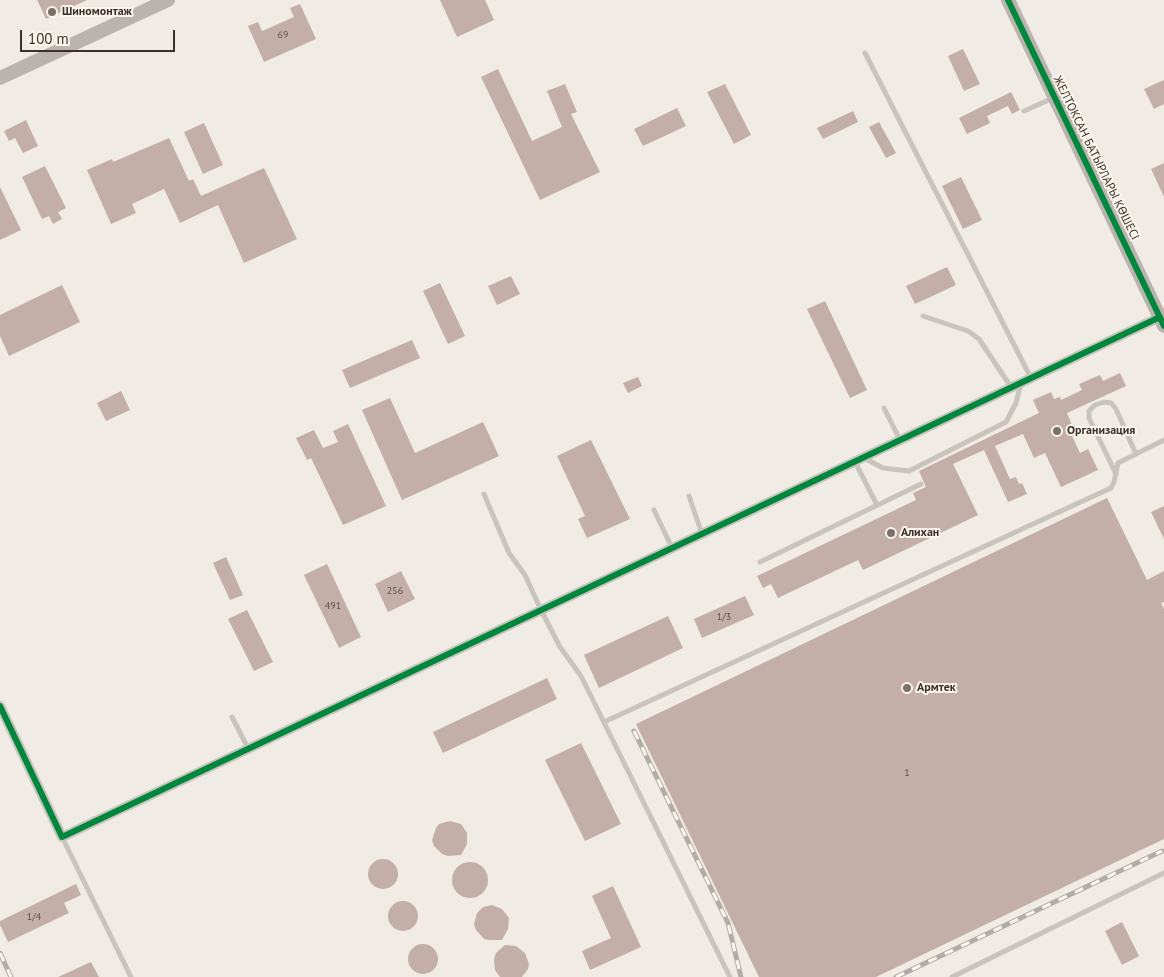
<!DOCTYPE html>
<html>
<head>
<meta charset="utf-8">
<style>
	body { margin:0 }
	#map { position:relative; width:1164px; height:977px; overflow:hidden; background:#f0ebe5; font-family:"PT Sans",sans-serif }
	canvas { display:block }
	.scale { position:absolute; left:20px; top:30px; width:155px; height:22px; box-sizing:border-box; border:2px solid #3b302b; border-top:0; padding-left:6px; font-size:15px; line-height:18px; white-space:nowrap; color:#3b302b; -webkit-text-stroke:4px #fbf5ee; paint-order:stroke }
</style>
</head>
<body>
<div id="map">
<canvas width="1164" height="977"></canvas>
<div class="scale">100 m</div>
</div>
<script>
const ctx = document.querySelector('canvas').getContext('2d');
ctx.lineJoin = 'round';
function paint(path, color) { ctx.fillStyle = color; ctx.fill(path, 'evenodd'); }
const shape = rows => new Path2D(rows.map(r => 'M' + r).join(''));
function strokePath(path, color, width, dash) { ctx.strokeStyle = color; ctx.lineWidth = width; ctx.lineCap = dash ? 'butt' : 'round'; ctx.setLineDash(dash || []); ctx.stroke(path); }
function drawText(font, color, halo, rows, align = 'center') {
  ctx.font = font + ' "PT Sans",sans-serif'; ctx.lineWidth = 4; ctx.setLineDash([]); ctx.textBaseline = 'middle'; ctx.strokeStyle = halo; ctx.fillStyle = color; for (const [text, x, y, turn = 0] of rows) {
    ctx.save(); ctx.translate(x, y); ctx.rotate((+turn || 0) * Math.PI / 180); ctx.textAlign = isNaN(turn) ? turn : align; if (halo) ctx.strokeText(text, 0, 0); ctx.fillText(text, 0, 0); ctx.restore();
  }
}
const building = shape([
	[37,0,87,0,46,19],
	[440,0,485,0,494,20,457,37],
	[300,4,316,39,264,62,248,26,258,22,262,31,294,17,290,8],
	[963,49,980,84,964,91,948,56],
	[498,69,532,141,562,127,547,91,565,84,577,112,571,114,600,172,540,200,481,77],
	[1164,80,1164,104,1154,109,1144,89],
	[725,84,751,135,734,144,707,92],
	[1011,92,1020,110,1012,114,1008,106,987,116,990,123,967,134,959,118],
	[677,108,686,126,643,146,634,129],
	[853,111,858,122,823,139,817,128],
	[26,120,38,146,23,153,15,138,9,141,4,131],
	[879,122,896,153,886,158,869,127],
	[204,123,223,165,203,174,184,132],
	[169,138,189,181,193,179,201,196,264,168,297,239,244,263,218,205,180,223,164,189,132,204,136,213,111,224,87,170,112,159,113,162],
	[1164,163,1164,197,1151,169],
	[45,166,66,208,58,212,62,219,53,224,49,216,42,219,22,177],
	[961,177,982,220,963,229,942,186],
	[0,187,21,230,0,240],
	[947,267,956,285,915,304,906,286],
	[511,276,520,294,497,305,488,286],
	[440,283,465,336,448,344,423,291],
	[62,285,80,322,9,356,0,336,0,315],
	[825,301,867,390,850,398,807,309],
	[412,340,420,358,350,388,342,370],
	[1120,373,1126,386,1067,413,1076,435,1072,436,1080,453,1088,449,1098,470,1061,487,1045,453,1034,458,1023,434,995,446,1010,479,1016,477,1019,484,1022,483,1027,494,1008,502,984,450,953,464,978,515,863,570,858,560,778,598,771,584,763,588,757,576,916,500,913,493,926,487,919,471,1039,413,1033,400,1051,392,1054,399,1060,397,1061,400,1082,390,1079,384,1100,375,1103,381],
	[638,377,642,386,628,393,623,383],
	[121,391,130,410,106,421,97,403],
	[390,398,415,453,483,422,499,456,402,500,362,410],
	[348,424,386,506,343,525,311,458,307,460,296,438,314,430,323,448,338,442,333,431],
	[591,440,630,519,587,538,578,519,585,516,557,456],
	[1107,498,1147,580,1164,571,1164,602,1161,603,1164,609,1164,839,876,977,759,977,636,724],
	[1164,506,1164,539,1151,512],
	[226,557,243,595,230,600,213,563],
	[327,564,361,637,339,648,304,575],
	[401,571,415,599,388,612,375,584],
	[745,596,754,615,702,638,694,619],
	[247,610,273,662,254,671,228,619],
	[668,616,683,648,599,688,584,655],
	[547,678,557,699,443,753,433,732],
	[581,743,621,824,585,841,545,760],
	[450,821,461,824,467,833,467,844,461,855,448,856,442,854,434,846,432,840,436,828,439,824],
	'368 874a15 15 0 1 1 30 0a15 15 0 1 1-30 0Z',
	'452 880a18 18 0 1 1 36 0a18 18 0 1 1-36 0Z',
	[76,884,81,895,64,903,69,913,8,942,0,925,0,921],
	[613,886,641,947,590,970,582,951,611,938,592,896],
	'388 916a15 15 0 1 1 30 0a15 15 0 1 1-30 0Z',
	[492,905,502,909,509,918,508,929,502,940,489,940,484,939,476,930,474,924,477,913,483,907],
	[1122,922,1139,956,1122,965,1105,931],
	'408 959a15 15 0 1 1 30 0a15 15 0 1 1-30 0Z',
	[505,945,516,946,525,953,529,964,528,969,522,977,500,977,495,970,494,959,496,953],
	[91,962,99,977,58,977]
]);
const lane = shape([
	[865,53,1031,378],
	[1024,111,1053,98],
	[923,316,968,331,979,339,1011,387],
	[884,408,900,440],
	[864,458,883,468,909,471,1006,422,1016,403,1021,383],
	[855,462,877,505],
	[1116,474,1089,418,1089,411,1095,405,1104,402,1111,403,1116,409,1136,454],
	[484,494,509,553,525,575,541,610,560,647,581,676,730,977],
	[689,496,702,534],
	[654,510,672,548],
	[760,562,921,484],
	[232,717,248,748],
	[604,722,1111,488,1114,482,1118,463,1164,440],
	[62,837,131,977],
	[952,977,1164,873]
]);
const street = shape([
	[0,706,62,837,1160,317]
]);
const secondary = shape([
	[1008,0,1164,326],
	[0,78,168,0]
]);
const rail = shape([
	[634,731,728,923,741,977],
	[0,953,11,977],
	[896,977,1162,851]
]);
const cycleway = shape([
	[1008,0,1164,326],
	[0,706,62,837,1160,317]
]);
const markers = [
	[52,12,5,"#7a716c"],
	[1057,431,5,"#7a716c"],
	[891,533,5,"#7a716c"],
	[907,688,5,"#7a716c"]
];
const numberNames = [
	["69",283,35],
	["256",395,591],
	["491",333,606],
	["1/3",724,617],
	["1",907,773],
	["1/4",34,917]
];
const poiNames = [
	["Шиномонтаж",62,12],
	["Организация",1067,431],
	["Алихан",901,533],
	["Армтек",917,688]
];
const streetNames = [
	["ЖЕЛТОКСАН БАТЫРЛАРЫ КӨШЕСІ",1096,158,64]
];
paint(building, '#c3afa7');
strokePath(lane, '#c9c3be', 5);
strokePath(street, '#c9c3be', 10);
strokePath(secondary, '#bab3ae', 14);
strokePath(rail, '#b1aca8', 5);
strokePath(rail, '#fbf5ee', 3, [9]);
strokePath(cycleway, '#00873e', 6);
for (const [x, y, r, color] of markers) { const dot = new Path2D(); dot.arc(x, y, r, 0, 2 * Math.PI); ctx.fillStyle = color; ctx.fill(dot); strokePath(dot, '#fbf5ee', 2); }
drawText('10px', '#5d504a', null, numberNames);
drawText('bold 12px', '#3b302b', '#fbf5ee', poiNames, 'left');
drawText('12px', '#3b302b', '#fbf5ee', streetNames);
</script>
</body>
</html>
